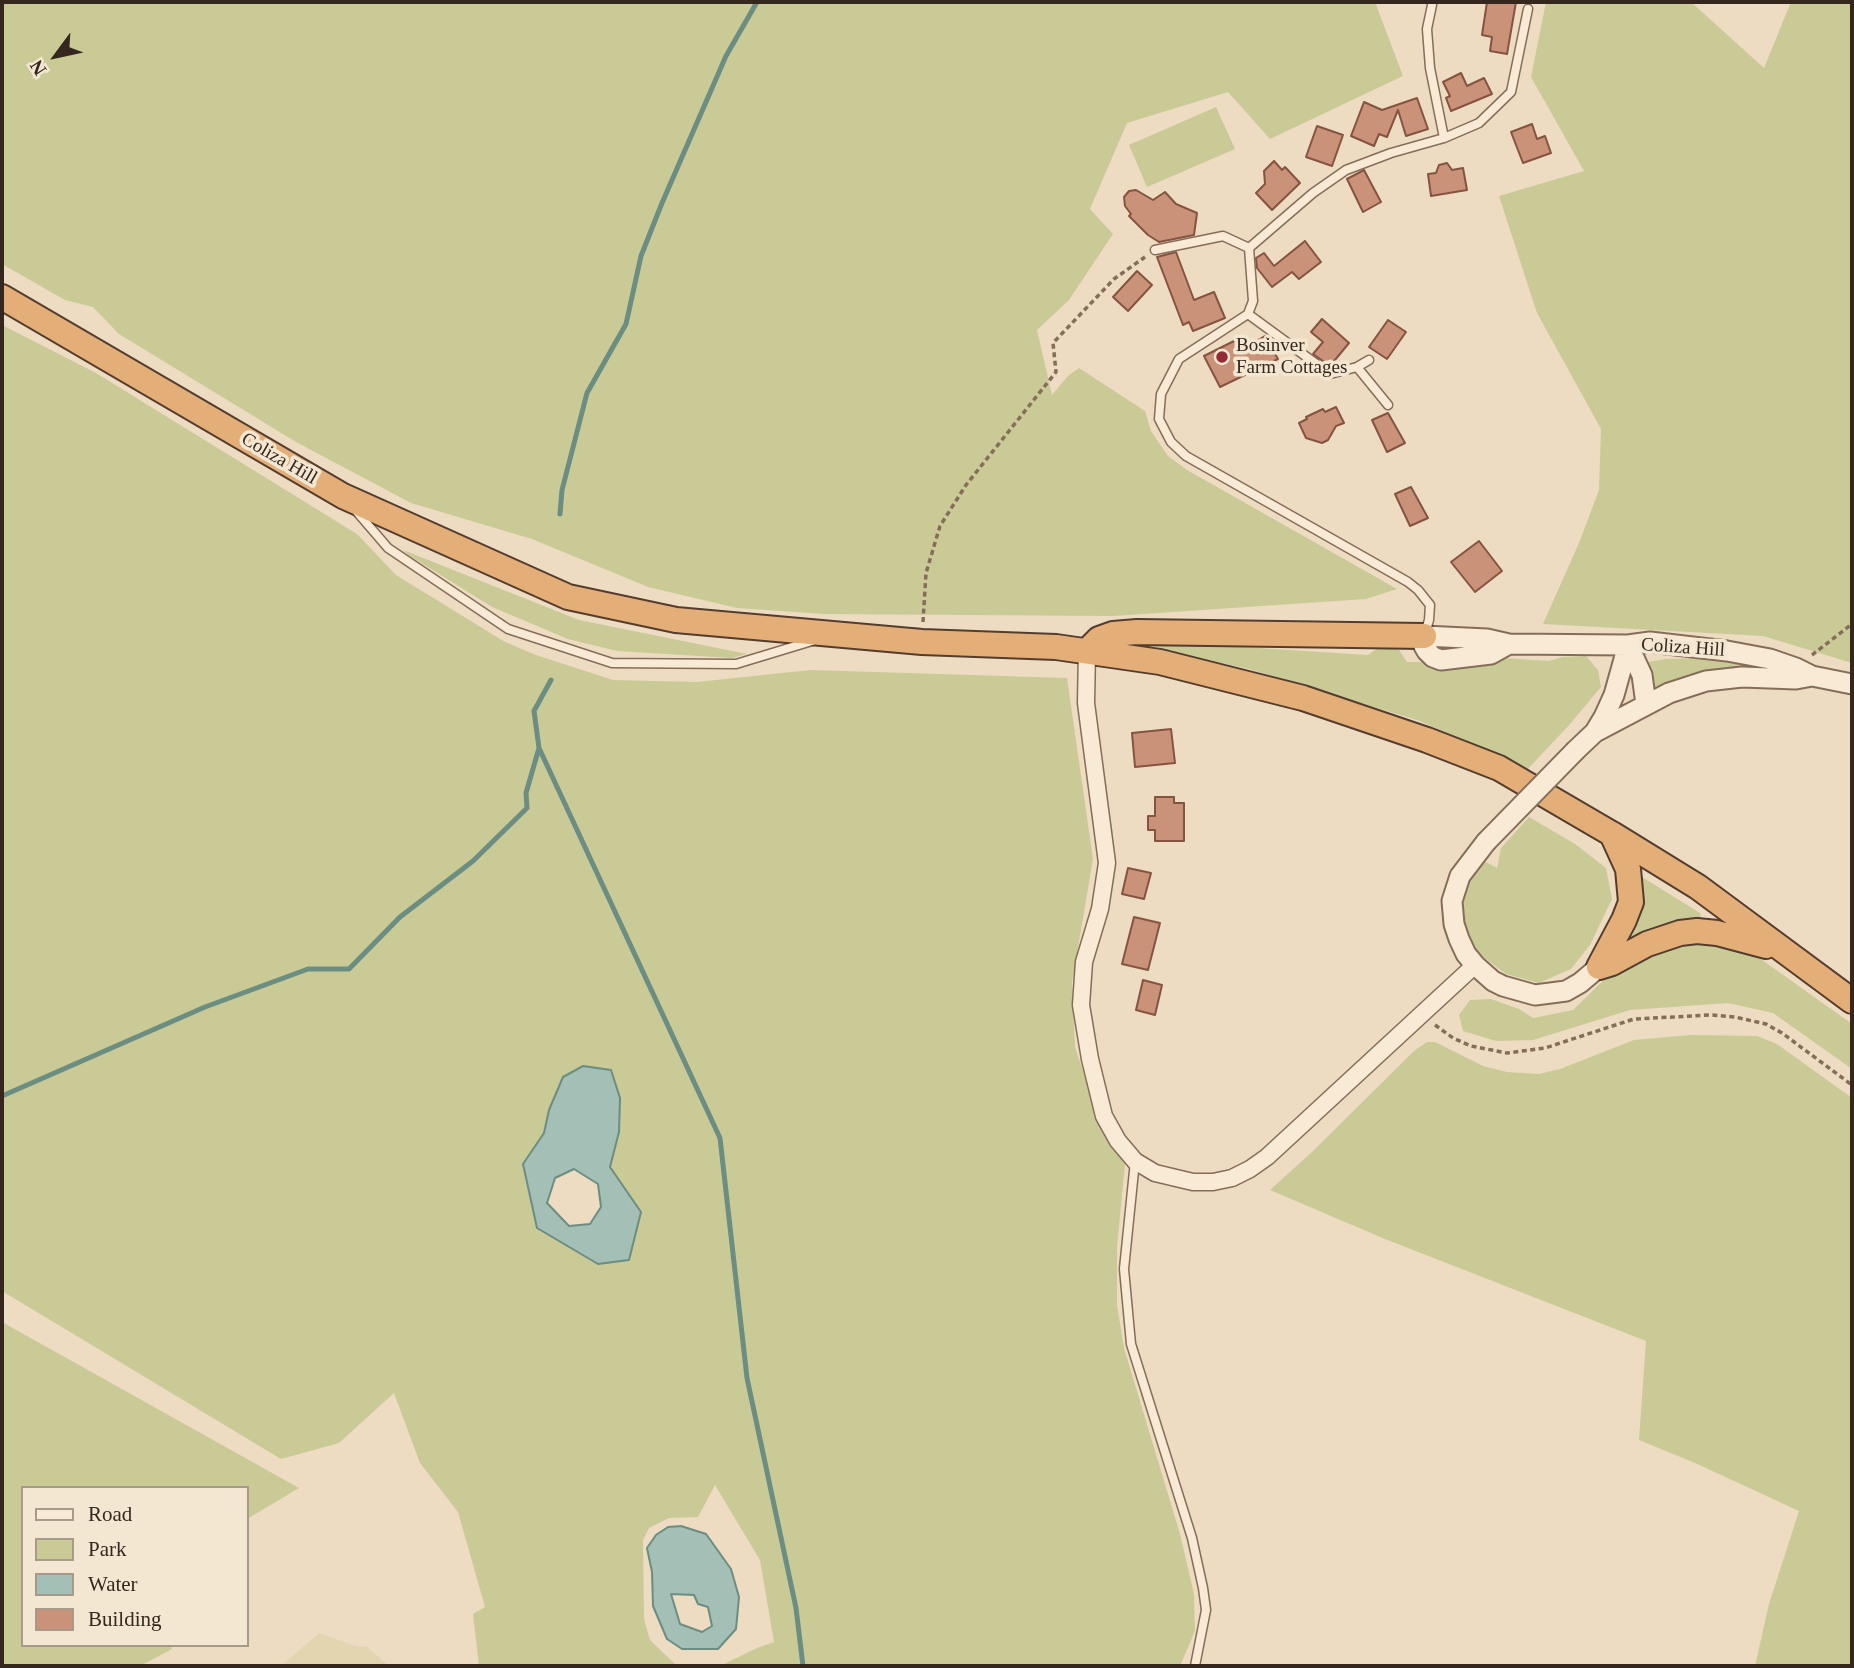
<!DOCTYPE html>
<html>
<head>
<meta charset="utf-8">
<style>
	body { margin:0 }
	#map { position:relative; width:1854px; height:1668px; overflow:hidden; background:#eddbc2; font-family:Georgia,serif }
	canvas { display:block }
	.frame { position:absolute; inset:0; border:4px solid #36271e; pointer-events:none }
	.legend { position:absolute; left:21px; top:1486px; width:228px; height:161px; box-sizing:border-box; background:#f4e7d2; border:2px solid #a89a8a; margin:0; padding:9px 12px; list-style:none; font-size:21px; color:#36271e }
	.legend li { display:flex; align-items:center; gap:14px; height:35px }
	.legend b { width:35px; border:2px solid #a89a8a }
	.north { position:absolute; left:21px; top:21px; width:70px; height:70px; -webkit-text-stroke:5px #f4e7d2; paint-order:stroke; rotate:237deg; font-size:19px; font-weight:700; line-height:28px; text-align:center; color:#36271e }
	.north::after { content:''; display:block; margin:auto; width:24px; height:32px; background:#36271e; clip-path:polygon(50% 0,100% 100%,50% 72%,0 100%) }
</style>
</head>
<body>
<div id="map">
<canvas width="1854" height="1668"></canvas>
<div class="frame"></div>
<ul class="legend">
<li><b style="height:9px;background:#f8ead5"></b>Road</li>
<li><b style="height:19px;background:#caca97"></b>Park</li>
<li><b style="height:19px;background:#a4bfb5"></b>Water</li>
<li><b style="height:19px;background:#ca9279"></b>Building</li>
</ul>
<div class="north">N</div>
</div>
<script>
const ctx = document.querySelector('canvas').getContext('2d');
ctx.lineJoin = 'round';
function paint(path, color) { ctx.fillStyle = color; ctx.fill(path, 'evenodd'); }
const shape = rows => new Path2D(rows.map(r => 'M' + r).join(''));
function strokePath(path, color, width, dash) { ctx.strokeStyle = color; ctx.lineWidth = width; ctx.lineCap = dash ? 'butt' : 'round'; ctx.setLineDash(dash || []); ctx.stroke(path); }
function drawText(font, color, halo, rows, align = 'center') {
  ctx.font = font + ' Georgia,serif'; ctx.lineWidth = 7; ctx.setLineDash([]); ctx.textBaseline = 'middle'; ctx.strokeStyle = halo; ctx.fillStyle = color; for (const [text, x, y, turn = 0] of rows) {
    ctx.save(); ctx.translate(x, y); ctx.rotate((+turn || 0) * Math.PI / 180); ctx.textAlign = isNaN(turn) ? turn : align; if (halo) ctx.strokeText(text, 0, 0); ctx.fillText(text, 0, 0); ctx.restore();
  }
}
const farmland = shape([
	[319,1633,355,1646,367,1647,389,1666,281,1666]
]);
const green = shape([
	[2,2,1375,2,1403,76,1270,139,1228,92,1127,123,1090,209,1113,234,1069,300,1037,330,1052,395,1068,376,1079,368,1145,411,1151,431,1168,456,1187,470,1397,589,1366,599,1113,616,824,614,737,608,648,587,532,539,411,503,296,442,119,334,93,307,65,300,2,264],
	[1546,2,1691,2,1764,68,1791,2,1852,2,1852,663,1763,636,1543,624,1579,543,1599,490,1601,429,1537,313,1499,196,1584,171,1531,77],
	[1216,107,1235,149,1147,187,1129,145],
	[2,325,96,373,357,534,396,575,505,642,536,655,613,680,697,682,811,670,1067,678,1093,859,1072,983,1075,1047,1096,1110,1125,1164,1117,1247,1117,1305,1124,1348,1180,1534,1194,1594,1195,1631,1180,1666,720,1666,757,1648,774,1642,760,1560,715,1485,698,1517,669,1518,649,1528,643,1540,644,1619,650,1640,677,1666,479,1666,473,1614,485,1607,458,1512,420,1463,394,1393,339,1443,281,1459,2,1291],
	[611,1070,620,1098,619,1132,610,1167,641,1212,598,1264,537,1228,523,1164,544,1133],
	[403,550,579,620,747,654,732,658,617,651,568,639,492,607,410,556],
	[1133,640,1368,655,1381,646,1399,650,1407,662,1427,662,1503,658,1549,661,1563,657,1586,656,1598,670,1601,687,1570,724,1527,770,1420,721,1249,669,1131,644],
	[1703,658,1773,668,1677,681,1649,691,1643,663,1665,659],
	[1529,817,1575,844,1606,868,1612,899,1590,945,1571,969,1539,983,1506,974,1478,953,1462,923,1464,885,1482,860,1497,868,1501,848],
	[1642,877,1700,913,1701,918,1616,946],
	[1713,941,1744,947,1852,1024,1852,1069,1773,1013,1728,1003,1630,1010,1533,1040,1496,1041,1463,1031,1459,1015,1470,1000,1491,999,1519,1009,1533,1018,1573,1010,1610,974,1663,943],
	[1690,1035,1757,1036,1777,1044,1852,1098,1852,1666,1755,1666,1769,1604,1799,1511,1695,1463,1639,1440,1646,1341,1385,1239,1270,1190,1312,1152,1414,1051,1427,1042,1435,1042,1483,1066,1507,1072,1539,1074,1560,1069,1634,1040],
	[2,1322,299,1488,247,1519,247,1488,23,1488,23,1645,170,1645,172,1649,140,1666,2,1666]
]);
const water = shape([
	[583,1066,611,1070,620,1098,619,1132,610,1167,641,1212,629,1260,598,1264,537,1228,523,1164,544,1133,549,1110,563,1077,583,1066],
	[574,1169,598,1184,601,1207,590,1224,569,1226,547,1203,555,1178,574,1169],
	[681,1526,706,1534,731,1569,739,1597,736,1629,718,1649,682,1649,667,1639,653,1606,652,1572,647,1548,656,1535,668,1527,681,1526],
	[671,1594,694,1595,698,1604,708,1607,712,1626,702,1632,680,1624,671,1594]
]);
const stream = shape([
	[560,514,562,490,587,393,626,324,641,256,662,203,726,56,757,2],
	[539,748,720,1138,747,1378,796,1608,803,1666],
	[2,1096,205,1007,308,969,349,969,400,917,473,861,527,808,526,793,539,748,534,711,551,680]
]);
const building = shape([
	[1487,2,1516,2,1507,54,1490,51,1492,37,1482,35,1487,2],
	[1461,73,1467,86,1484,78,1492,94,1451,111,1446,98,1450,96,1443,82,1461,73],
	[1417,98,1428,129,1406,136,1398,110,1387,137,1379,134,1374,146,1351,136,1364,102,1382,110,1417,98],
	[1532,124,1537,139,1545,136,1551,153,1523,163,1511,132,1532,124],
	[1317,126,1343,135,1332,166,1306,157,1317,126],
	[1274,161,1282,170,1285,167,1300,183,1272,210,1256,193,1265,184,1264,171,1274,161],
	[1447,163,1452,170,1463,168,1467,190,1431,196,1428,174,1436,173,1439,165,1447,163],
	[1364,170,1381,202,1363,212,1347,179,1364,170],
	[1136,190,1153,200,1165,192,1176,204,1197,213,1194,235,1159,242,1148,235,1129,216,1131,214,1125,206,1124,197,1129,191,1136,190],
	[1305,241,1321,262,1299,279,1292,272,1272,287,1257,268,1256,258,1264,253,1274,266,1305,241],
	[1176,252,1194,300,1214,292,1225,318,1193,331,1189,322,1183,325,1157,257,1176,252],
	[1137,271,1152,285,1128,311,1113,297,1137,271],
	[1322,319,1349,343,1330,366,1313,354,1323,342,1311,332,1322,319],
	[1388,320,1406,332,1387,359,1369,347,1388,320],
	[1265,336,1278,359,1220,387,1204,356,1236,340,1241,350,1265,336],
	[1336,407,1344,423,1336,426,1328,440,1322,443,1306,438,1299,423,1307,419,1306,417,1323,409,1325,412,1336,407],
	[1388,413,1405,443,1387,452,1372,420,1388,413],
	[1411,487,1428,518,1410,526,1395,494,1411,487],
	[1479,541,1502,571,1475,592,1451,562,1479,541],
	[1171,729,1175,763,1135,767,1132,733,1171,729],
	[1155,797,1174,797,1174,803,1184,803,1184,841,1155,841,1155,830,1148,830,1148,816,1155,816,1155,797],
	[1128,868,1151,873,1144,899,1122,894,1128,868],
	[1134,917,1160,923,1148,970,1122,964,1134,917],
	[1143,980,1162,985,1155,1015,1136,1010,1143,980]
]);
const path = shape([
	[923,622,926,573,940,526,966,485,1056,372,1053,343,1114,279,1145,257],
	[1812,655,1852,624],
	[1435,1025,1453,1038,1471,1046,1507,1053,1545,1048,1634,1019,1711,1015,1735,1017,1766,1024,1782,1033,1852,1085]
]);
const service = shape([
	[1432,5,1427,29,1430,68,1444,138],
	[1155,250,1223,236,1249,248],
	[1248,314,1253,301,1249,248,1313,193,1346,170,1391,153,1444,138,1479,123,1511,92,1528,9],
	[1357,367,1369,360],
	[1388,405,1357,367,1330,374,1248,314,1179,359,1161,394,1159,419,1171,442,1186,456,1408,582,1418,590,1430,605,1429,620,1425,633],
	[357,512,388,548,508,629,612,663,736,664,812,641],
	[1135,1161,1124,1269,1131,1344,1192,1538,1203,1588,1206,1610,1195,1666]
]);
const minor = shape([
	[1087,651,1086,703,1107,863,1100,909,1084,962,1081,1005,1090,1059,1104,1116,1118,1141,1135,1161,1155,1173,1193,1182,1213,1182,1232,1178,1250,1169,1267,1157,1475,965]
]);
const tertiary = shape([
	[1509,644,1491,654,1441,660,1433,657,1427,651,1424,646,1424,636,1487,639,1509,644,1628,645,1650,642,1727,651,1770,659,1796,668,1812,676,1852,684],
	[1628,645,1642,675,1646,704],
	[1595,732,1669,693,1706,681,1742,677,1796,679,1812,676],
	[1576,750,1595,732,1604,717,1614,695,1628,645],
	[1486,842,1460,876,1452,901,1454,924,1459,939,1466,954,1475,965,1493,981,1503,986,1535,995,1566,991,1580,983,1599,967]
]);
const trunk = shape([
	[2,297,343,496,568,597,676,620,922,642,1056,647,1160,662,1303,698,1427,740,1499,768,1612,834,1698,887,1852,1001],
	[1087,651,1099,639,1113,634,1137,632,1424,636],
	[1599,967,1612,963,1647,944,1680,933,1697,931,1717,933,1766,946],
	[1599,967,1624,920,1631,902,1628,869,1612,834]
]);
const tertiaryBridge = shape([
	[1486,842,1576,750]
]);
const markers = [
	[1222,357,7,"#932b37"]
];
const poiNames = [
	["Bosinver",1236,346],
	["Farm Cottages",1236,368]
];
const streetNames = [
	["Coliza Hill",279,459,30],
	["Coliza Hill",1683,648,4]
];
paint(farmland, '#e2d5b0');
paint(green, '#caca97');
paint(water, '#a4bfb5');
strokePath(water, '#6c8d81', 2);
strokePath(stream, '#6c8d81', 5);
paint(building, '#ca9279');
strokePath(building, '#855440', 2);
strokePath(service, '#866d5a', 11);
strokePath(minor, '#866d5a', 19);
strokePath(tertiary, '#866d5a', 23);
strokePath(trunk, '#543c2e', 28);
strokePath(path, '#866d5a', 3.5, [5, 3.5]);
strokePath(service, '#f8ead5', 8);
strokePath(minor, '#f8ead5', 16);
strokePath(tertiary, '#f8ead5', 19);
strokePath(trunk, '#e4ae78', 24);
strokePath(tertiaryBridge, '#866d5a', 23, []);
strokePath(tertiaryBridge, '#f8ead5', 19);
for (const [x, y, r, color] of markers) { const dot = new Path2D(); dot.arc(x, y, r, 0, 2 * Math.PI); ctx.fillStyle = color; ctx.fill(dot); strokePath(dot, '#f4e7d2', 2.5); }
drawText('19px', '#36271e', '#f4e7d2', poiNames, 'left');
drawText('19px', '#36271e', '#f4e7d2', streetNames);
</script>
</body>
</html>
